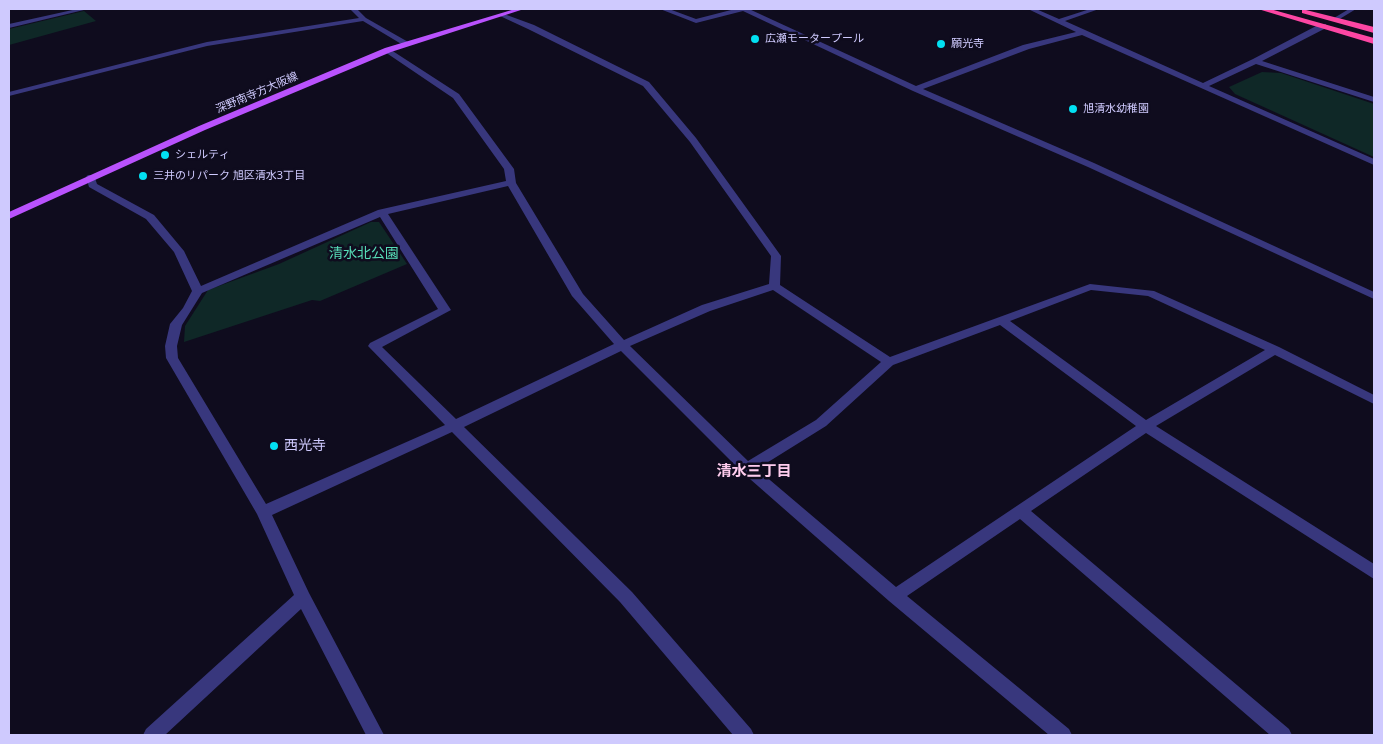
<!DOCTYPE html>
<html>
<head>
<meta charset="utf-8">
<style>
	body { margin:0 }
	#map { position:relative; width:1383px; height:744px; overflow:hidden; background:#0f0c1e; font-family:"Noto Sans",sans-serif }
	canvas { display:block }
	.frame { position:absolute; inset:0; border:10px solid #cfcafe; pointer-events:none }
</style>
</head>
<body>
<div id="map">
<canvas width="1383" height="744"></canvas>
<div class="frame"></div>
</div>
<script>
const ctx = document.querySelector('canvas').getContext('2d');
ctx.lineJoin = 'round';
function paint(path, color) { ctx.fillStyle = color; ctx.fill(path, 'evenodd'); }
const shape = rows => new Path2D(rows.map(r => 'M' + r).join(''));
function strokePath(path, color, width, dash) { ctx.strokeStyle = color; ctx.lineWidth = width; ctx.lineCap = dash ? 'butt' : 'round'; ctx.setLineDash(dash || []); ctx.stroke(path); }
function drawText(font, color, halo, rows, align = 'center') {
  ctx.font = font + ' "Noto Sans","Noto Sans JP",sans-serif'; ctx.lineWidth = 5; ctx.setLineDash([]); ctx.textBaseline = 'middle'; ctx.strokeStyle = halo; ctx.fillStyle = color; for (const [text, x, y, turn = 0] of rows) {
    ctx.save(); ctx.translate(x, y); ctx.rotate((+turn || 0) * Math.PI / 180); ctx.textAlign = isNaN(turn) ? turn : align; if (halo) ctx.strokeText(text, 0, 0); ctx.fillText(text, 0, 0); ctx.restore();
  }
}
const green = shape([
	[84,11,96,21,9,45,9,29],
	[1262,72,1281,73,1374,104,1374,157,1235,94,1229,87],
	[371,222,379,222,407,264,320,301,312,300,184,342,185,326,208,290,279,264]
]);
const minor = shape([
	[77,9,88,9,9,28,9,24,77,9],
	[350,9,357,9,366,18,410,43,403,45,363,21,207,46,9,96,9,92,207,42,359,18,350,9],
	[660,9,669,9,696,19,735,9,749,9,916,86,1023,45,1076,32,1028,9,1036,9,1059,19,1090,9,1099,9,1065,21,1203,83,1253,59,1320,24,1326,24,1326,28,1262,61,1374,97,1374,102,1256,64,1209,86,1374,159,1374,165,1082,35,1029,49,923,89,1094,163,1374,292,1374,299,1088,167,913,91,743,11,696,23,660,9],
	[1349,9,1356,9,1338,20,1334,20,1334,18,1349,9],
	[500,14,504,14,534,25,649,82,696,138,781,256,780,285,890,357,1090,284,1154,291,1279,347,1374,395,1374,404,1275,355,1156,426,1374,564,1374,579,1146,433,1031,511,1289,729,1292,735,1270,735,1020,519,907,596,1069,729,1072,735,1049,735,889,601,742,472,621,351,464,427,632,592,751,729,754,735,733,735,620,602,452,432,272,515,309,593,384,735,366,735,301,609,165,735,143,735,146,729,294,595,257,514,166,358,165,346,170,324,183,308,192,291,174,252,146,219,89,187,86,177,88,175,94,175,97,184,154,215,184,251,201,286,378,210,506,181,504,169,453,98,385,52,385,48,388,48,459,94,514,169,516,183,583,294,624,340,702,305,769,284,771,256,690,142,643,86,528,29,500,16,500,14],
	[508,186,572,296,614,344,456,419,382,347,451,310,388,214,508,186],
	[380,217,438,309,370,343,368,346,445,425,266,504,178,358,177,346,182,325,202,293,380,217],
	[773,290,881,362,816,420,748,461,630,346,710,311,773,290],
	[1091,290,1148,296,1265,350,1146,420,1010,321,1091,290],
	[1000,325,1136,426,896,587,757,469,826,426,893,365,1000,325]
]);
const major = shape([
	[515,9,524,9,391,52,205,130,9,219,9,212,199,126,385,48,515,9]
]);
const highway = shape([
	[1258,9,1270,9,1374,38,1374,44,1258,9],
	[1302,9,1374,27,1374,33,1302,13,1302,9]
]);
const markers = [
	[755,39,5,"#02e0f2"],
	[941,44,5,"#02e0f2"],
	[1073,109,5,"#02e0f2"],
	[165,155,5,"#02e0f2"],
	[143,176,5,"#02e0f2"],
	[274,446,5,"#02e0f2"]
];
const farPoinames = [
	["広瀬モータープール",765,39],
	["願光寺",951,44],
	["旭清水幼稚園",1083,109],
	["シェルティ",175,155],
	["三井のリパーク 旭区清水3丁目",153,176]
];
const farStreetnames = [
	["深野南寺方大阪線",257,93,-23]
];
const parkNames = [
	["清水北公園",364,254]
];
const poiNames = [
	["西光寺",284,446]
];
const neighbourhoodNames = [
	["清水三丁目",754,472]
];
paint(green, '#0f2827');
paint(minor, '#38377d');
paint(major, '#b952fd');
paint(highway, '#fd46a3');
for (const [x, y, r, color] of markers) { const dot = new Path2D(); dot.arc(x, y, r, 0, 2 * Math.PI); ctx.fillStyle = color; ctx.fill(dot); strokePath(dot, '#0f0c1e', 2); }
drawText('11px', '#cfcafe', '#0f0c1e', farPoinames, 'left');
drawText('11px', '#cfcafe', '#0f0c1e', farStreetnames);
drawText('14px', '#57ddb8', '#0f0c1e', parkNames);
drawText('14px', '#cfcafe', '#0f0c1e', poiNames, 'left');
drawText('bold 15px', '#fecced', '#0f0c1e', neighbourhoodNames);
</script>
</body>
</html>
